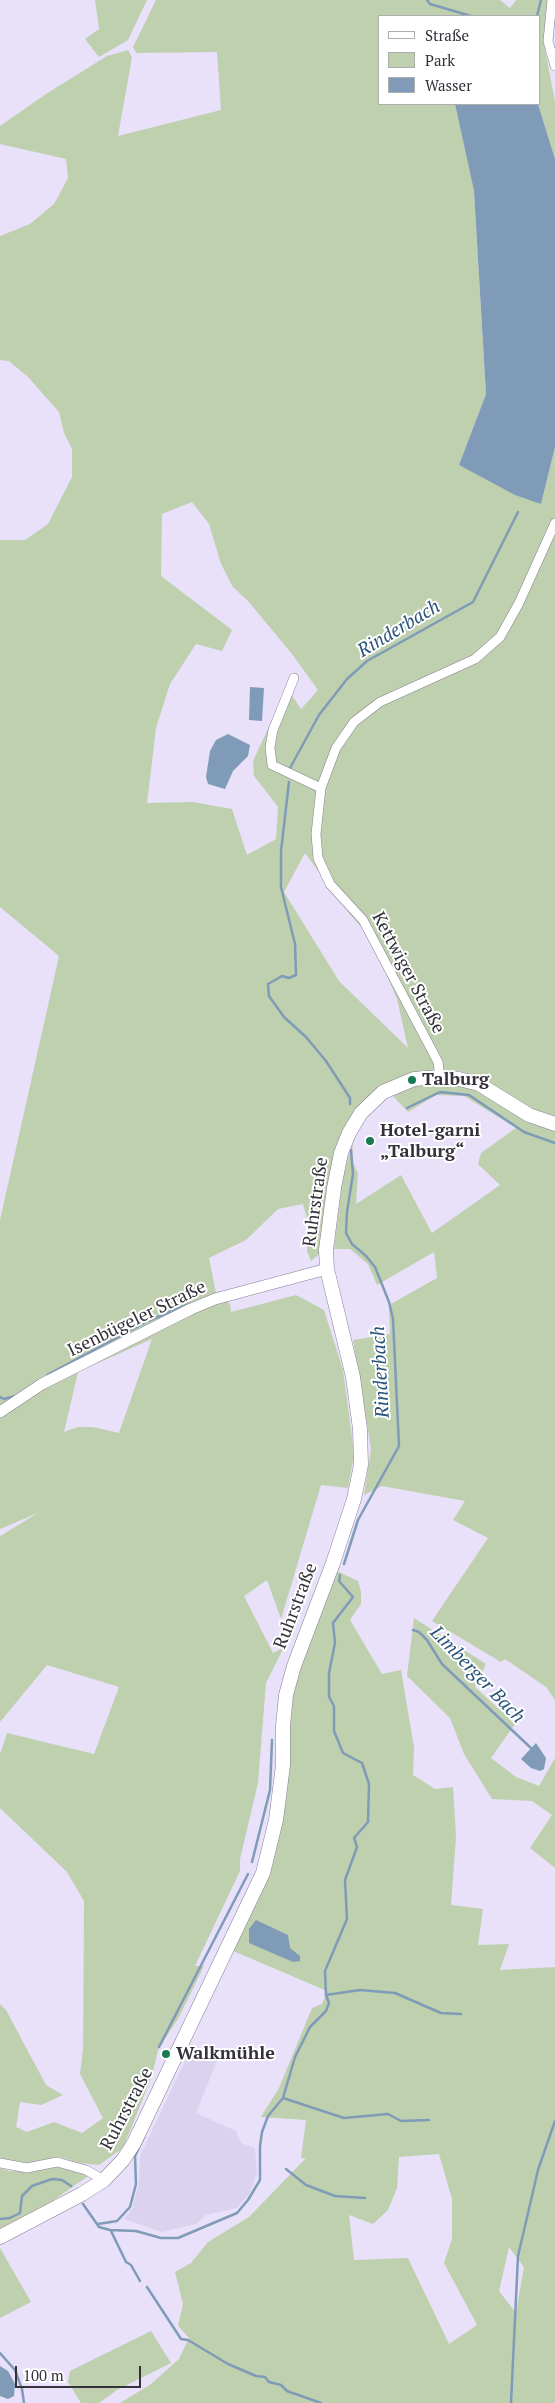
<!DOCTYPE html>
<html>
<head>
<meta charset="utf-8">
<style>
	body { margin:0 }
	#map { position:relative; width:555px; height:2403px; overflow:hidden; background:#e8e1f9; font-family:"PT Serif",serif }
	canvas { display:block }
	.legend { position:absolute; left:378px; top:15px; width:162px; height:90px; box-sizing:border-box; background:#fff; border:1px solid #aeadb0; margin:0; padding:6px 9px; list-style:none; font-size:15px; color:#34313a }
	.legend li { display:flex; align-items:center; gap:10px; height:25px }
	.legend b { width:25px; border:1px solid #aeadb0 }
	.scale { position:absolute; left:15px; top:2366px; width:126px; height:22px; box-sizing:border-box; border:2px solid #34313a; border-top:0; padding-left:6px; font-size:15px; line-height:18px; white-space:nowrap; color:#34313a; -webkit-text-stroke:4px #fff; paint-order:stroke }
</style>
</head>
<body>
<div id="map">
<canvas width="555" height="2403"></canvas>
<ul class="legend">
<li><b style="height:6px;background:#fff"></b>Straße</li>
<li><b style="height:14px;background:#bfd0ae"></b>Park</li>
<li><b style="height:14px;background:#7f9bb7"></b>Wasser</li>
</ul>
<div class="scale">100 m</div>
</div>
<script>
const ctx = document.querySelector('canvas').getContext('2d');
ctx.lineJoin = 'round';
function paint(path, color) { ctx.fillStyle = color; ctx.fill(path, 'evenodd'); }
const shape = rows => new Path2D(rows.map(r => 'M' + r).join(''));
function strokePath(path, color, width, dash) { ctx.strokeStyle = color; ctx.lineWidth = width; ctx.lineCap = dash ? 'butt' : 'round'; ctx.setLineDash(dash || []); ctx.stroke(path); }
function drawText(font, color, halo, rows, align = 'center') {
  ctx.font = font + ' "PT Serif",serif'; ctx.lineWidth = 4; ctx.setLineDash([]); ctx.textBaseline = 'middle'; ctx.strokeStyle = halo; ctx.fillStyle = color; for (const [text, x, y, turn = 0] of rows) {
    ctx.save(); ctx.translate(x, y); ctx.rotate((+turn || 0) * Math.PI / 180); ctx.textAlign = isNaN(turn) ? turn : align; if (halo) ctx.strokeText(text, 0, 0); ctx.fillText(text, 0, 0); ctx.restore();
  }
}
const built = shape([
	[190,2050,217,2061,196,2113,236,2131,241,2143,255,2148,257,2173,250,2193,237,2208,206,2215,196,2224,162,2232,124,2219,132,2209,139,2183,140,2156]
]);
const green = shape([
	[95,0,147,0,128,40,99,57,85,39,99,29],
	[156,0,500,0,510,8,516,0,548,0,544,44,555,102,555,159,538,104,539,16,379,16,379,104,455,104,474,191,486,394,459,465,541,504,555,447,555,1117,531,1109,479,1076,459,1071,431,1072,352,1116,323,1251,311,1261,307,1251,308,1222,303,1204,278,1209,246,1240,209,1258,216,1293,230,1304,231,1312,296,1295,324,1310,343,1370,352,1437,354,1455,348,1488,321,1485,281,1619,267,1580,244,1596,273,1653,284,1647,266,1683,258,1783,240,1859,240,1871,195,1966,204,1966,179,2017,158,2050,152,2076,123,2148,99,2165,79,2163,60,2157,28,2163,0,2159,0,2004,6,2010,46,2085,63,2095,41,2105,20,2102,16,2127,27,2132,54,2122,82,2133,103,2118,80,2074,83,2049,84,1901,67,1872,0,1808,0,1754,7,1733,94,1754,119,1687,47,1665,0,1722,0,1536,38,1513,0,1529,0,1220,59,956,0,907,0,540,25,540,48,524,72,477,72,449,64,433,59,412,28,377,9,361,0,360,0,236,30,224,54,204,68,178,66,159,0,144,0,126,46,94,107,56,128,50,132,57,118,136,221,110,217,52,136,53,133,47],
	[192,502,209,524,221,564,233,587,248,601,292,654,318,690,301,709,289,691,274,716,253,761,254,776,278,807,276,839,247,855,232,809,193,802,147,803,156,728,170,684,196,644,222,651,232,630,161,576,162,514],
	[305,853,348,912,370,937,397,999,408,1048,339,981,284,892],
	[152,1339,119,1433,93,1427,78,1427,64,1432,78,1372],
	[441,1084,457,1084,475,1089,526,1119,546,1128,555,1129,555,1700,546,1687,505,1659,501,1662,432,1621,488,1538,453,1520,465,1501,382,1486,364,1495,371,1449,353,1340,390,1334,389,1305,437,1278,434,1252,377,1285,368,1264,350,1249,334,1249,342,1183,353,1138,352,1161,358,1173,356,1204,401,1175,432,1233,500,1185,478,1164,481,1153,516,1128,464,1096,436,1095,408,1112,391,1094,416,1086],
	[335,1570,358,1581,361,1591,361,1604,350,1620,382,1674,401,1670,414,1747,413,1775,435,1789,453,1787,456,1837,451,1905,483,1909,478,1945,509,1944,500,1970,555,1967,555,2403,120,2403,151,2384,179,2359,189,2338,178,2326,183,2304,175,2272,191,2263,208,2242,249,2217,306,2158,301,2158,306,2120,261,2117,279,2088,312,2008,322,2004,327,1991,231,1950,265,1881,296,1677],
	[439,2154,452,2199,452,2239,444,2263,477,2325,449,2344,408,2258,354,2260,349,2215,373,2224,388,2210,397,2188,399,2157],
	[509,2247,524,2267,516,2313,499,2291],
	[414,1618,486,1664,475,1687,515,1724,491,1758,516,1777,539,1786,555,1758,555,1868,530,1848,552,1815,532,1801,492,1799,464,1754,450,1718,407,1676],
	[57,2167,91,2174,51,2202,0,2230,0,2168,9,2171,29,2171],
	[0,2248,31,2302,0,2318],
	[151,2331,171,2363,117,2390,99,2403,81,2403,68,2382,70,2371]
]);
const water = shape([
	[455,104,538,104,555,159,555,447,541,504,515,495,459,465,486,394,474,191],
	[250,687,264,688,262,721,249,720],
	[228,734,250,745,248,756,233,771,225,789,208,784,206,777,210,751,216,740],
	[536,1743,546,1758,544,1769,540,1771,531,1768,521,1759],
	[256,1920,288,1935,290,1948,300,1956,300,1961,293,1962,249,1943,249,1929],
	[0,2366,8,2371,15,2384,14,2396,8,2399,0,2396]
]);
const stream = shape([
	[427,0,430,4,471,16],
	[537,16,541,0],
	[290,768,319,715,347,679,367,661,473,602,518,512],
	[289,782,281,851,281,887,295,944,296,975,289,978,282,976,268,984,269,996,284,1017,306,1037,326,1061,350,1098,350,1104],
	[407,1108,440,1092,469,1095,524,1132,555,1143],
	[47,1375,148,1321,189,1304],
	[0,1397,4,1399,15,1396],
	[344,1564,358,1520,399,1446,393,1319,389,1302,375,1267,366,1256,352,1244,346,1233,347,1212,353,1174,351,1150],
	[413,1630,419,1632,427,1640,442,1664,532,1749],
	[252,1862,270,1790,272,1740],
	[326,1995,360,1990,395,1993,441,2013,461,2014],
	[159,2047,248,1874],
	[283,2098,344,2118,388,2114,401,2121,429,2120],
	[286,2169,306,2185,335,2196,365,2198],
	[83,2204,99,2227,110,2230,136,2231,161,2238,178,2238,237,2213,248,2200,260,2180,260,2146,262,2132,268,2116,283,2098,295,2057,310,2027,326,2011,329,2003,326,1995,325,1971,347,1919,345,1880,357,1847,354,1838,368,1822,369,1784,362,1763,343,1753,334,1731,334,1706,329,1697,329,1673,335,1643,333,1623,353,1597,339,1581,340,1575],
	[0,2219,10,2218,20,2213,22,2196,32,2186,52,2179,62,2180,71,2186],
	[98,2224,117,2221,130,2207,136,2184,135,2156,144,2137],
	[111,2231,126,2262,131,2265,140,2281],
	[147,2287,181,2339,188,2340,228,2364,256,2376,265,2377,269,2382,281,2385,287,2391,321,2403],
	[0,2353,15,2370,22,2389,24,2403],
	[511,2403,518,2256,538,2170,555,2121]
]);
const minor = shape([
	[552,0,548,41,555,66],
	[294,678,273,730,270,747,272,765,321,788],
	[440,1077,438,1062,363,920,330,884,318,858,316,834,321,788,336,748,354,722,380,702,475,659,500,637,519,603,555,523],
	[0,2163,27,2168,57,2162,86,2170,104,2180]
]);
const tertiary = shape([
	[0,1412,42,1384,191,1309,215,1299,327,1269]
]);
const secondary = shape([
	[0,2237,82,2194,104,2180,123,2160,134,2143,263,1873,276,1820,283,1765,283,1726,286,1695,294,1666,333,1563,354,1499,361,1465,360,1429,353,1377,327,1269,326,1250,334,1188,341,1153,349,1133,361,1113,383,1092,414,1079,440,1077,459,1079,479,1084,529,1115,555,1124]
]);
const markers = [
	[412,1080,5,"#187b53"],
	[370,1141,5,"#187b53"],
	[166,2054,5,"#187b53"]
];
const streetNames = [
	["Kettwiger Straße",408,973,62],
	["Ruhrstraße",316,1202,-82],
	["Isenbügeler Straße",137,1319,-26],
	["Ruhrstraße",296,1606,-69],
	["Ruhrstraße",127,2109,-62]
];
const poiNames = [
	["Talburg",422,1080],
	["Hotel-garni",380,1131],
	["„Talburg“",380,1152],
	["Walkmühle",176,2054]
];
const waterNames = [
	["Rinderbach",399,629,-31],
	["Rinderbach",381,1372,-93],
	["Limberger Bach",477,1675,46]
];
paint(built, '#dbd2f0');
paint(green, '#bfd0ae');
paint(water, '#7f9bb7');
strokePath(stream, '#7f9bb7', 2.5);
strokePath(minor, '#857e94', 10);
strokePath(tertiary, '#857e94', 12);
strokePath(secondary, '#857e94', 15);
strokePath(minor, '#fff', 9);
strokePath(tertiary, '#fff', 11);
strokePath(secondary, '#fff', 14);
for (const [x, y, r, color] of markers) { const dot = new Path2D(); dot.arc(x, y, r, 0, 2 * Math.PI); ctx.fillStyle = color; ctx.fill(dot); strokePath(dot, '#fff', 2); }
drawText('18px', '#34313a', '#fff', streetNames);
drawText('bold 18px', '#34313a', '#fff', poiNames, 'left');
drawText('italic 19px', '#2a547c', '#fff', waterNames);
</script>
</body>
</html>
